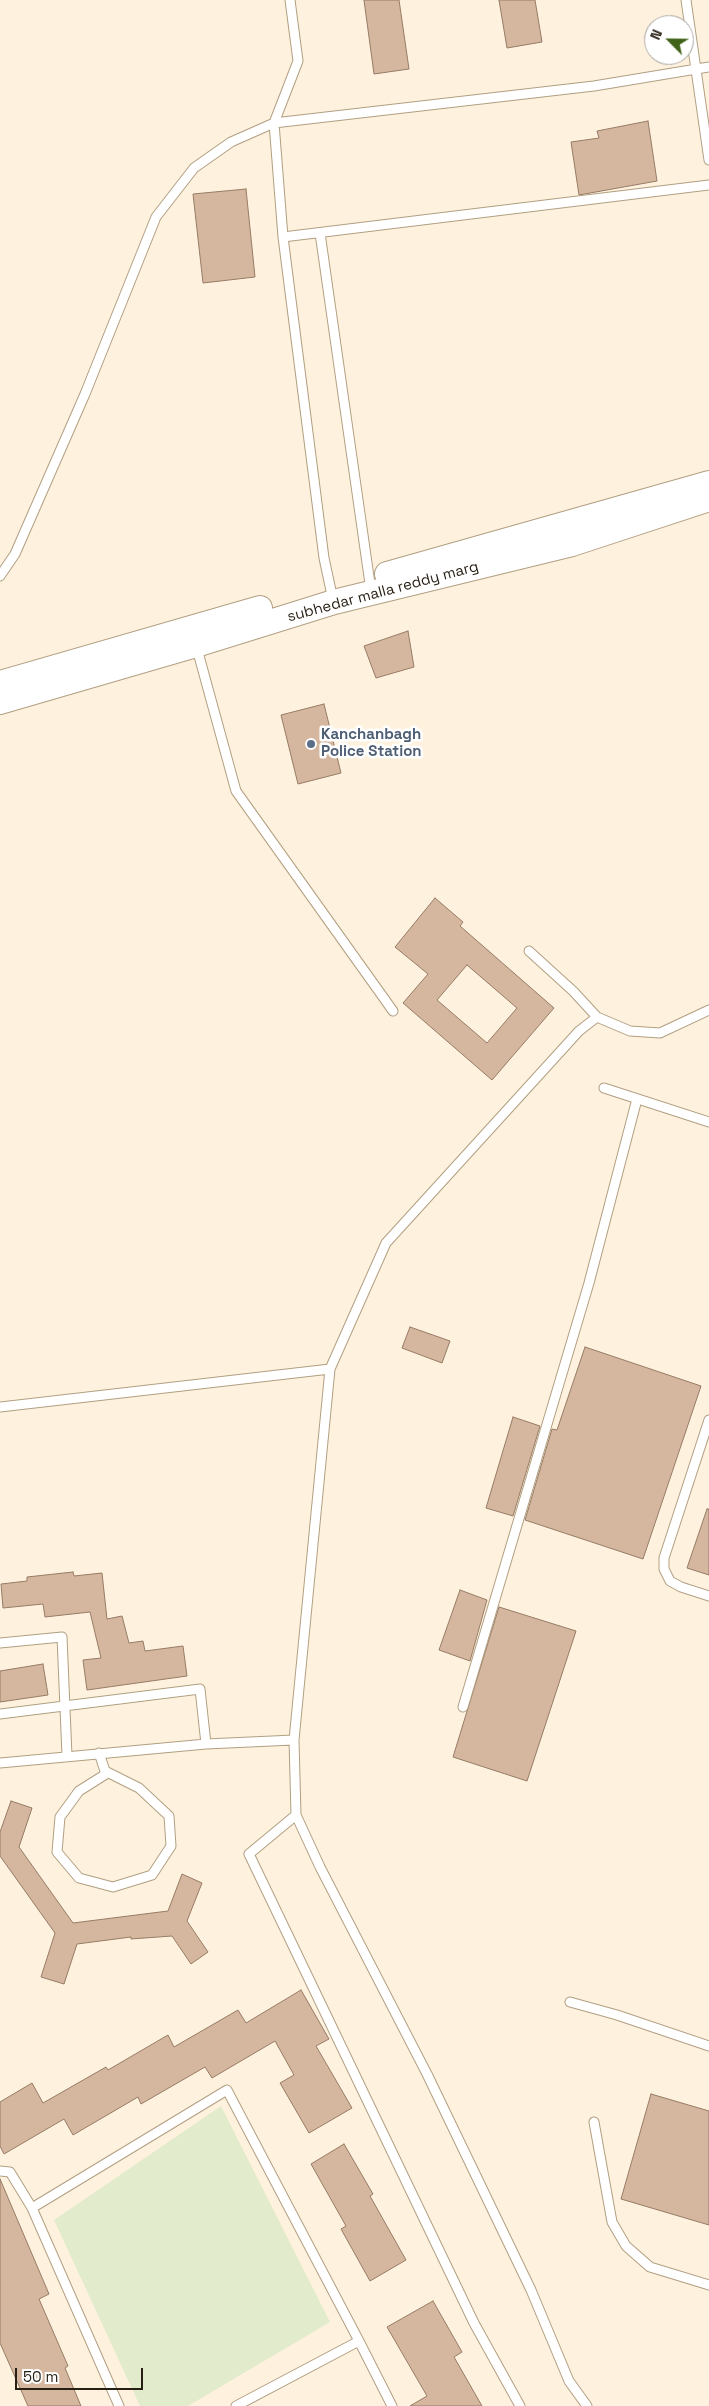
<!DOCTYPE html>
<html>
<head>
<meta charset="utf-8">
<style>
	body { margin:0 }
	#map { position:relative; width:709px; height:2406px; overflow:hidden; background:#fef2df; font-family:"Space Grotesk",sans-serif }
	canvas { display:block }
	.north { position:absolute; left:644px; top:15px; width:50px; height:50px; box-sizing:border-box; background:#fff; border:1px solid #a9a5a1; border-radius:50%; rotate:293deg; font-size:14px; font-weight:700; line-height:20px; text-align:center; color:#271f13 }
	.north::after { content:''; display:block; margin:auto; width:18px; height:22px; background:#416319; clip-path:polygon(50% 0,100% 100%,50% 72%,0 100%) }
	.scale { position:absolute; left:15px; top:2368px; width:128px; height:22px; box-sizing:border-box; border:2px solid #271f13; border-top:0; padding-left:6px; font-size:15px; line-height:18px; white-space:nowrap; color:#271f13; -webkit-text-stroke:4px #fff; paint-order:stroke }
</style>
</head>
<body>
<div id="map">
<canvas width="709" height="2406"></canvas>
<div class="north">N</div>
<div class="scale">50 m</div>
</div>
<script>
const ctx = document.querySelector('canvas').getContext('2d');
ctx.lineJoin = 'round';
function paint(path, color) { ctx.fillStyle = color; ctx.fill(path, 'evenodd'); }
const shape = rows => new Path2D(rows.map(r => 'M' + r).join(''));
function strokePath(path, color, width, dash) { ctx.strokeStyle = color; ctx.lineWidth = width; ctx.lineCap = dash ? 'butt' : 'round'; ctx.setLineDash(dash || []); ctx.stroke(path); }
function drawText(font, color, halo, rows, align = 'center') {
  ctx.font = font + ' "Space Grotesk",sans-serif'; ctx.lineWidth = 5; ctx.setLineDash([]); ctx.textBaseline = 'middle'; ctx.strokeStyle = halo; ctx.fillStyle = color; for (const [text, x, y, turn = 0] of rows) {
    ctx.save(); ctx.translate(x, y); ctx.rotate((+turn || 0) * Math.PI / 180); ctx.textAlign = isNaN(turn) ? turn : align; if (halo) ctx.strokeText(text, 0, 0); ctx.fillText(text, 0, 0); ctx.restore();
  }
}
const green = shape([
	[221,2106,330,2322,188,2406,140,2406,54,2220]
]);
const building = shape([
	[364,0,399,0,409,69,374,74,364,0],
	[499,0,535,0,542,42,507,48,499,0],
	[648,121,657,181,579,195,571,142,599,138,597,131,648,121],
	[246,189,255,277,203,283,193,194,246,189],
	[408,631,414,667,376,678,364,646,408,631],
	[324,704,341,773,298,784,281,715,324,704],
	[435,898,463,922,460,926,554,1008,492,1080,403,1003,428,974,395,947,435,898],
	[467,965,517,1008,487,1043,437,1000,467,965],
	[410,1327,450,1341,442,1363,402,1348,410,1327],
	[585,1347,701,1386,643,1559,525,1520,552,1429,557,1430,585,1347],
	[513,1417,540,1426,513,1516,486,1508,513,1417],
	[707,1509,709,1509,709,1575,687,1568,707,1509],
	[73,1572,74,1576,102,1573,107,1619,122,1616,129,1643,143,1641,145,1651,183,1646,187,1676,87,1690,83,1660,101,1658,90,1612,45,1617,43,1604,3,1608,1,1584,27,1581,27,1577,73,1572],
	[460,1590,487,1600,470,1661,439,1650,460,1590],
	[499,1607,576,1631,527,1781,453,1757,499,1607],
	[43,1664,48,1695,0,1702,0,1671,43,1664],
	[11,1801,32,1808,19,1847,73,1923,168,1911,182,1874,202,1883,187,1921,208,1952,191,1964,172,1936,131,1939,131,1937,77,1944,64,1984,41,1977,55,1933,0,1856,0,1832,11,1801],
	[301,1990,329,2039,316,2046,352,2108,309,2133,280,2083,294,2075,275,2041,212,2078,205,2067,141,2104,138,2097,73,2135,64,2119,4,2154,0,2146,0,2102,32,2083,43,2103,106,2067,108,2070,168,2035,174,2047,238,2010,246,2023,301,1990],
	[651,2094,709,2111,709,2225,621,2199,651,2094],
	[344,2144,373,2194,370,2196,406,2260,370,2281,341,2229,346,2226,311,2164,344,2144],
	[0,2179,49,2294,39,2299,68,2366,65,2368,81,2406,28,2406,0,2343,0,2179],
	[433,2301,462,2352,454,2357,482,2406,410,2406,427,2396,387,2327,433,2301]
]);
const service = shape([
	[290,0,298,61,274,123,594,86,709,67],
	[686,0,709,160],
	[320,233,371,591],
	[283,237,709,185],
	[0,576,15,554,85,394,156,217,194,168,231,142,274,123,283,237,324,558,333,600],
	[196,645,236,791,393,1011],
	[529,951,573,991,597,1017,630,1031,660,1033,709,1010],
	[604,1088,709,1122],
	[330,1369,386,1243,579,1031,597,1017],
	[0,1407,330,1369,294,1740,296,1815,249,1854,474,2323,520,2406],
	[709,1420,664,1558,664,1569,670,1581,681,1587,709,1596],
	[0,1643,62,1637,67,1756],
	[463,1707,589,1283,637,1099],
	[0,1714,200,1689,206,1744],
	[99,1753,106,1774,79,1791,60,1817,57,1852,79,1878,113,1887,152,1875,171,1846,169,1816,139,1788,105,1771],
	[0,1763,206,1744,294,1740],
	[296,1815,320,1867,427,2074,531,2290,569,2381,587,2406],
	[570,2002,617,2015,709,2046],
	[594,2122,612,2222,626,2246,650,2267,709,2285],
	[0,2171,10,2172,32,2208,227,2090,359,2341,236,2406],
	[32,2208,119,2406],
	[359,2341,392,2406]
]);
const secondary = shape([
	[387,574,709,483],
	[0,683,260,608],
	[0,702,196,645,334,602,572,544,709,499]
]);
const markers = [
	[311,744,5,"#5c6f8a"]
];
const streetNames = [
	["subhedar malla reddy marg",383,592,-15]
];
const serviceNames = [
	["Kanchanbagh",321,735],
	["Police Station",321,752]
];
paint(green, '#e2ebcb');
paint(building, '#d5b69f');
strokePath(building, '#977b65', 1);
strokePath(service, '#b29f81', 11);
strokePath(secondary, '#b29f81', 26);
strokePath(service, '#fff', 9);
strokePath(secondary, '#fff', 24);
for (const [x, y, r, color] of markers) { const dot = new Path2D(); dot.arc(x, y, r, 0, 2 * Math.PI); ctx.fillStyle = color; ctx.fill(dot); strokePath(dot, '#fff', 2); }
drawText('15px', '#271f13', '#fff', streetNames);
drawText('bold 15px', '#4e5e75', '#fff', serviceNames, 'left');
</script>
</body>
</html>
